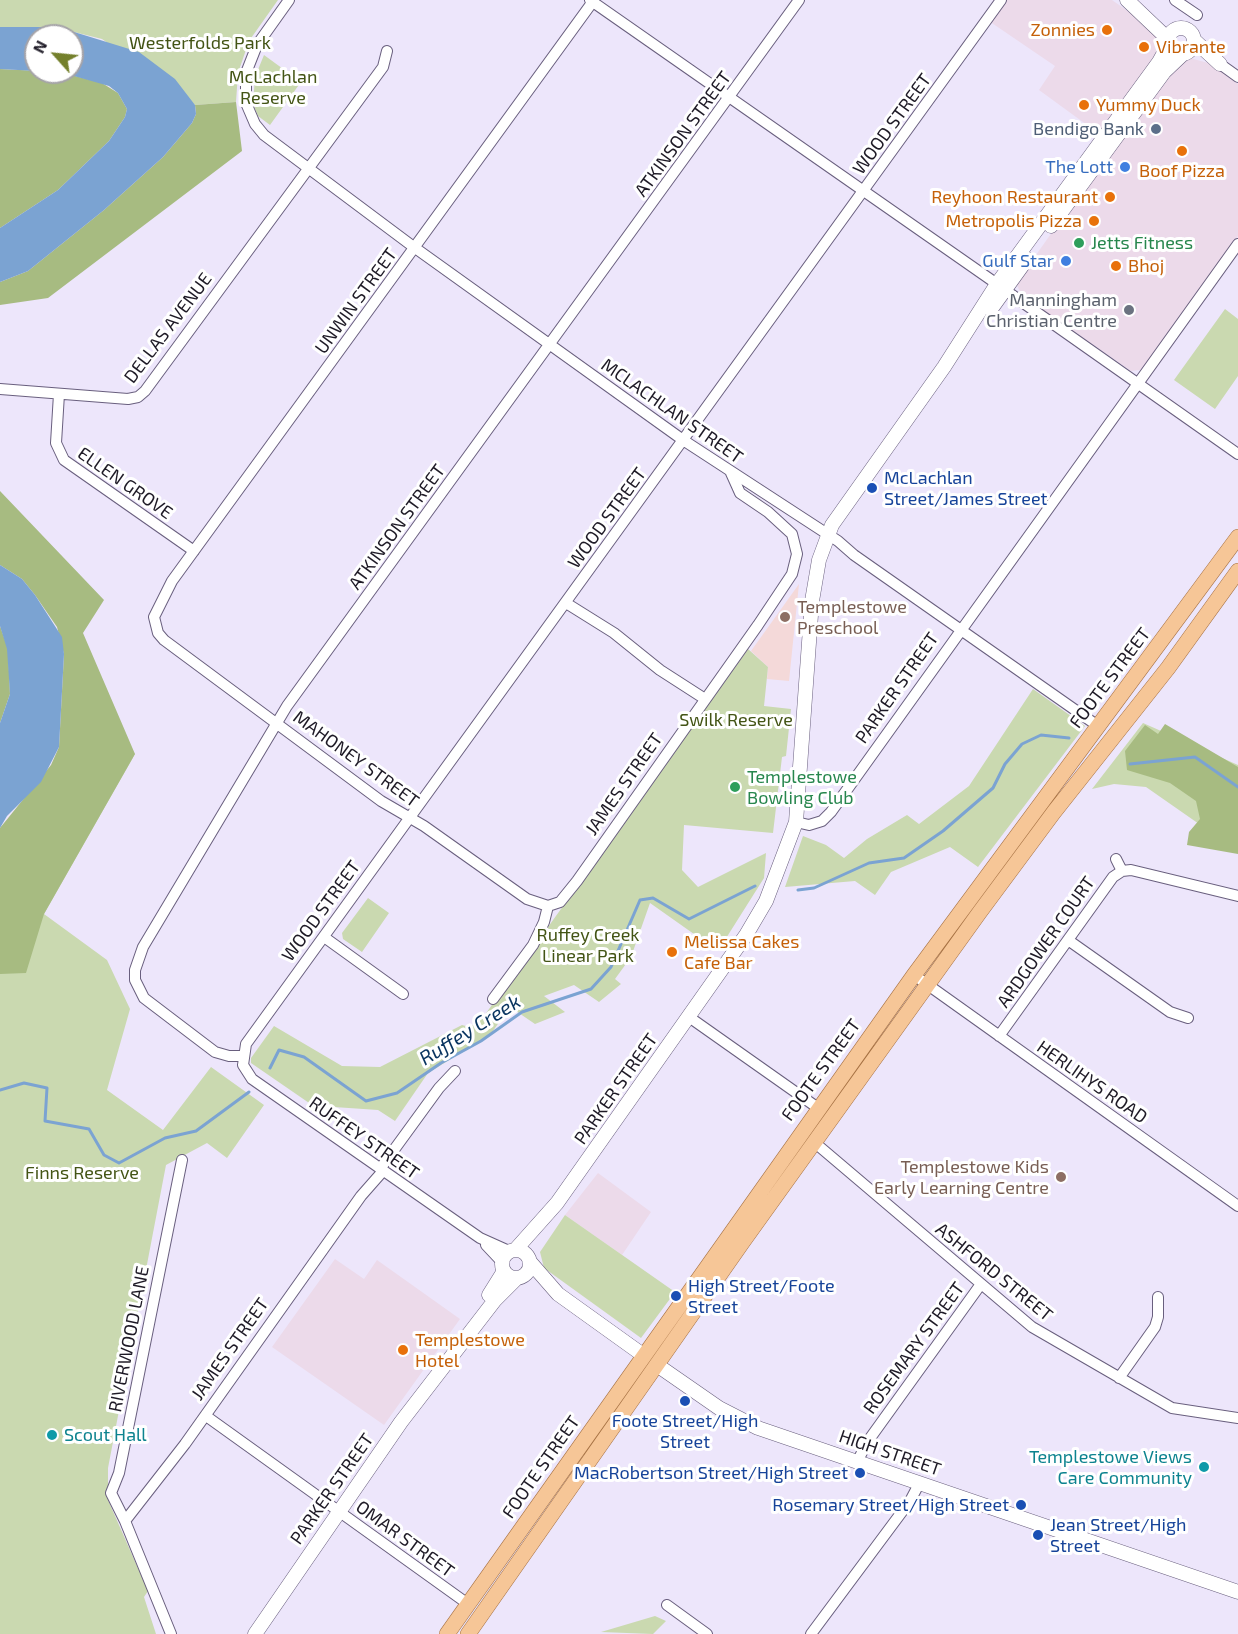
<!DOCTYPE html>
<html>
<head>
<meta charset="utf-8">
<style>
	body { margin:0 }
	#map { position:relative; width:1238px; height:1634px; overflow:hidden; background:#ede6fb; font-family:"Exo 2",sans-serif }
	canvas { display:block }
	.north { position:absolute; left:24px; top:24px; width:60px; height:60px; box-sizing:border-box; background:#fff; border:2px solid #a5a3a8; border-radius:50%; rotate:297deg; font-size:16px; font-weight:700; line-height:24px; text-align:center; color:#1e1a26 }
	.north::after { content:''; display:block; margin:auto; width:21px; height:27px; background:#74802c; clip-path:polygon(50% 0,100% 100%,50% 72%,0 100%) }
</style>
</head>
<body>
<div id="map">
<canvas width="1238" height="1634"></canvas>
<div class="north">N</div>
</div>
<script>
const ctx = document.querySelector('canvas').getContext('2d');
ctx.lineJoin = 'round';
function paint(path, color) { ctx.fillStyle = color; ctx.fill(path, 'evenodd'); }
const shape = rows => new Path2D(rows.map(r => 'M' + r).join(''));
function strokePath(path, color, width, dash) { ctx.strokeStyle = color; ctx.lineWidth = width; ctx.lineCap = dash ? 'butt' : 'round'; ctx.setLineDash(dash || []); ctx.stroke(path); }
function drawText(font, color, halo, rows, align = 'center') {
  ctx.font = font + ' "Exo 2",sans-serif'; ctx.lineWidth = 6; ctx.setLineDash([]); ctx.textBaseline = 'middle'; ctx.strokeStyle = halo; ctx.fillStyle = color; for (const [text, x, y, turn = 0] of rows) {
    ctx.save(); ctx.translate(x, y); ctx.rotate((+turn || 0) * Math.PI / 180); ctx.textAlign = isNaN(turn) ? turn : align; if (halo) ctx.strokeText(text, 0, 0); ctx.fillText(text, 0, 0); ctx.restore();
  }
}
const commercial = shape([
	[996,0,1112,0,1156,31,1164,45,1098,133,1039,90,1055,66,983,17],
	[1186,57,1212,64,1238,84,1238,236,1145,366,1140,370,1131,371,1022,296,1016,283,1166,72],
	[598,1173,651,1212,622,1255,565,1215],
	[335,1259,364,1279,377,1260,460,1319,384,1425,272,1347]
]);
const education = shape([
	[799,584,789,681,767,679,768,667,751,651]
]);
const green = shape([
	[0,0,278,0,249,41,238,73,236,102,195,105,102,39,54,27,0,32],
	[264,55,301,82,270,125,258,116,253,104,255,77],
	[1225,309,1238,319,1238,376,1215,409,1174,380],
	[748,649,768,667,764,706,791,709,786,756,782,757,773,833,684,825,682,870,698,887,766,853,764,878,718,951,650,903,631,957,615,979,621,984,599,1002,574,985,544,996,565,1012,535,1024,510,1007,490,1035,428,1073,395,1121,378,1110,334,1107,328,1116,251,1063,251,1058,274,1026,342,1066,380,1067,462,1025,470,1027,484,1016],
	[1033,689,1085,726,978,867,950,847,891,872,875,895,855,881,785,887,803,836,826,845,844,858,867,839,907,815,919,824,969,786],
	[1143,723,1238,765,1238,846,1232,847,1146,787,1114,784,1092,789],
	[94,724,135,754,44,914,107,960,130,1009,107,1090,163,1130,211,1067,264,1105,227,1158,207,1143,166,1165,108,1468,108,1500,148,1591,144,1597,156,1634,0,1634,0,828],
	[368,898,389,913,362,952,343,939,342,933],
	[565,1215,675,1292,641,1338,544,1268,540,1252],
	[655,1616,666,1621,653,1634,601,1632]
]);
const forest = shape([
	[0,69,60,72,102,83,118,93,127,109,125,117,109,141,58,190,0,228],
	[236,102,242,151,48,298,0,305,0,282,28,271,104,210,163,157,192,123,196,114,195,105],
	[0,491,104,600,83,633,135,754,44,914,26,973,0,974,0,828,51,765,59,747,64,654,57,627,35,595,22,579,0,565],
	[0,626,8,649,10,694,0,723],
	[1165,724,1238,767,1238,854,1187,845,1189,832,1200,819,1196,801,1170,783,1127,770,1125,751,1145,725,1158,734]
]);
const water = shape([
	[0,27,58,27,139,52,175,79,195,105,196,114,192,123,163,157,104,210,28,271,0,282,0,228,58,190,109,141,125,117,127,109,118,93,109,86,60,72,72,72,72,36,36,36,36,71,0,69],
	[0,565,22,579,35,595,62,637,64,654,59,747,41,782,7,816,0,828,0,723,10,694,7,649,0,626]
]);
const stream = shape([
	[1130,764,1195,757,1238,787],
	[798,890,814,888,869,863,904,858,943,831,993,788,1005,764,1022,744,1041,735,1069,738],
	[270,1068,279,1050,304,1057,366,1101,397,1093,441,1063,481,1041,522,1012,591,989,611,967,640,900,653,898,689,919,755,886],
	[0,1090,24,1083,47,1088,45,1121,89,1129,104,1155,119,1163,165,1138,196,1131,249,1092]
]);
const minor = shape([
	[289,0,257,45,246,73,246,103,255,124,264,135,411,245,683,440,838,541,854,555,1098,726],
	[590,0,997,284],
	[1175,0,1197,15],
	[1220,64,1238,77],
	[1005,290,1238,454],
	[0,389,128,399,138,397,145,391,383,67,387,51],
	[59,394,56,443,64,460,194,551],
	[566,603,614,633,660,670,705,699],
	[796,822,809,825,822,821,831,812,1238,244],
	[1122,871,1131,870,1238,896],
	[548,906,527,899,424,826,381,801,164,640,158,633,154,617,172,581,594,0],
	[324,937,403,994],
	[1068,940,1170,1012,1188,1018],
	[914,975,1238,1206],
	[493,999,533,945,544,922,548,906,560,902,577,881,758,625,792,574,797,554,792,534,768,512,740,493,731,473],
	[689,1017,818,1108],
	[999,1036,1113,877,1122,871,1116,859],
	[243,1056,229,1056,215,1052,144,998,135,980,135,970,143,947,287,706,799,0],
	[814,1142,1032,1327,1172,1408,1238,1418],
	[380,1169,439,1088,455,1071],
	[486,1245,502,1262],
	[509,1251,480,1238,252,1079,243,1065,246,1044,1001,0],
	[1119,1378,1155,1327,1158,1317,1158,1297],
	[206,1416,468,1604],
	[857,1462,868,1441,981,1284],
	[125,1521,185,1444,361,1196,383,1171],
	[667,1605,707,1634],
	[171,1634,125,1521,111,1493,119,1473,182,1160],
	[811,1634,910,1501,919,1484]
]);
const secondary = shape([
	[1127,0,1168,39],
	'1168 41a13 13 0 1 1 26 0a13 13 0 1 1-26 0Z',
	[1194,40,1220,64],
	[1051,226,1164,72,1183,54],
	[991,309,1027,259],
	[516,1249,557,1203,746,935,766,901,796,822,812,601,819,560,832,525,944,367,997,284,1159,62,1169,44],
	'502 1264a14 14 0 1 1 28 0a14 14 0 1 1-28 0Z',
	[531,1263,558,1294,643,1355],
	[489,1295,504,1271],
	[657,1365,719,1408,758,1428,1238,1592],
	[255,1634,401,1422,495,1300,517,1278]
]);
const primary = shape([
	[447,1634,914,975,1238,537],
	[468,1634,742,1243,979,913,1054,812,1168,668,1238,571]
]);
const markers = [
	[1107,30,6,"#e8710a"],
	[1144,47,6,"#e8710a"],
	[1084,105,6,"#e8710a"],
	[1156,129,6,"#5c6f8a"],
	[1182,151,6,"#e8710a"],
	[1125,167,6,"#3f7fe0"],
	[1110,197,6,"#e8710a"],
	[1094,221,6,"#e8710a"],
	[1079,243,6,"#2e9e5b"],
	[1066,261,6,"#3f7fe0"],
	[1116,266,6,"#e8710a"],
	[1129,310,6,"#6b7280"],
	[872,488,6,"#1a4fb4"],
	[785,617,6,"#8d6e63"],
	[735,787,6,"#2e9e5b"],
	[672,952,6,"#e8710a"],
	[1061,1177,6,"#8d6e63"],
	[676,1296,6,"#1a4fb4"],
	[403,1350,6,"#e8710a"],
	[685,1401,6,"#1a4fb4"],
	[52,1435,6,"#0f9aa8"],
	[1204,1467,6,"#0f9aa8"],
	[860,1473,6,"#1a4fb4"],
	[1021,1505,6,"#1a4fb4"],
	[1038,1535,6,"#1a4fb4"]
];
const foodNames = [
	["Zonnies",1095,30,"right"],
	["Vibrante",1156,47],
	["Yummy Duck",1096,105],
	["Boof Pizza",1182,171,"center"],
	["Reyhoon Restaurant",1098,197,"right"],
	["Metropolis Pizza",1082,221,"right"],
	["Bhoj",1128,266],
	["Melissa Cakes",684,942],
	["Cafe Bar",684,963],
	["Templestowe",415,1340],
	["Hotel",415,1361]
];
const parkNames = [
	["Westerfolds Park",200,43],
	["McLachlan",273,77],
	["Reserve",273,98],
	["Swilk Reserve",736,720],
	["Ruffey Creek",588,935],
	["Linear Park",588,956],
	["Finns Reserve",82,1173]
];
const streetNames = [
	["WOOD STREET",892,124,-54],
	["ATKINSON STREET",683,134,-54],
	["UNWIN STREET",356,301,-54],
	["DELLAS AVENUE",168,328,-53],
	["MCLACHLAN STREET",672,411,35],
	["ELLEN GROVE",125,483,35],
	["WOOD STREET",607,518,-54],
	["ATKINSON STREET",397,527,-54],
	["FOOTE STREET",1110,678,-53],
	["PARKER STREET",897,688,-55],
	["MAHONEY STREET",356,759,36],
	["JAMES STREET",624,784,-55],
	["WOOD STREET",321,911,-54],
	["ARDGOWER COURT",1046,942,-55],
	["FOOTE STREET",821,1070,-54],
	["HERLIHYS ROAD",1092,1082,35],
	["PARKER STREET",616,1089,-55],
	["RUFFEY STREET",364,1138,35],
	["ASHFORD STREET",994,1272,39],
	["RIVERWOOD LANE",129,1339,-79],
	["ROSEMARY STREET",914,1348,-54],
	["JAMES STREET",230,1349,-55],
	["HIGH STREET",890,1453,19],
	["FOOTE STREET",541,1467,-55],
	["PARKER STREET",332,1489,-55],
	["OMAR STREET",405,1539,36]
];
const serviceNames = [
	["Bendigo Bank",1144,129]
];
const shopNames = [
	["The Lott",1113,167],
	["Gulf Star",1054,261]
];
const leisureNames = [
	["Jetts Fitness",1091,243],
	["Templestowe",747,777],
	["Bowling Club",747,798]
];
const worshipNames = [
	["Manningham",1117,300],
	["Christian Centre",1117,321]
];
const transitNames = [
	["McLachlan",884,478],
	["Street/James Street",884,499],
	["High Street/Foote",688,1286],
	["Street",688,1307],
	["Foote Street/High",685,1421,"center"],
	["Street",685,1442,"center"],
	["MacRobertson Street/High Street",848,1473,"right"],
	["Rosemary Street/High Street",1009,1505,"right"],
	["Jean Street/High",1050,1525],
	["Street",1050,1546]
];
const educationNames = [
	["Templestowe",797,607],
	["Preschool",797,628],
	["Templestowe Kids",1049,1167,"right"],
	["Early Learning Centre",1049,1188,"right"]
];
const cultureNames = [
	["Scout Hall",64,1435],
	["Templestowe Views",1192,1457,"right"],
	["Care Community",1192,1478,"right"]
];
const waterNames = [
	["Ruffey Creek",470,1030,-32]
];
paint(commercial, '#ecdaea');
paint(education, '#f4d9d9');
paint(green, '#cad9b0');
paint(forest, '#a7bb81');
paint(water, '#7ba3d2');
strokePath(stream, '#7ba3d2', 3);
strokePath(minor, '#695f7e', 12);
strokePath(secondary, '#695f7e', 15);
strokePath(primary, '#a67143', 16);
strokePath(minor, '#fff', 10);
strokePath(secondary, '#fff', 14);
strokePath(primary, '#f6c697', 15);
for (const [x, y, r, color] of markers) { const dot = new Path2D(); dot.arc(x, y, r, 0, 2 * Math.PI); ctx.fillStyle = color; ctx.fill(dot); strokePath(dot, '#fff', 2); }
drawText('18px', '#c56008', '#fff', foodNames, 'left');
drawText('18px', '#435415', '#fff', parkNames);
drawText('18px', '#1e1a26', '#fff', streetNames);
drawText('18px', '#4e5e75', '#fff', serviceNames, 'right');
drawText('18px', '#366cbe', '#fff', shopNames, 'right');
drawText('18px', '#27864d', '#fff', leisureNames, 'left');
drawText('18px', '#5b616d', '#fff', worshipNames, 'right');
drawText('18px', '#164399', '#fff', transitNames, 'left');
drawText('18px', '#785e54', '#fff', educationNames, 'left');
drawText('18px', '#0d838f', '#fff', cultureNames, 'left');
drawText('italic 20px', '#08335f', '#fff', waterNames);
</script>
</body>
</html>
